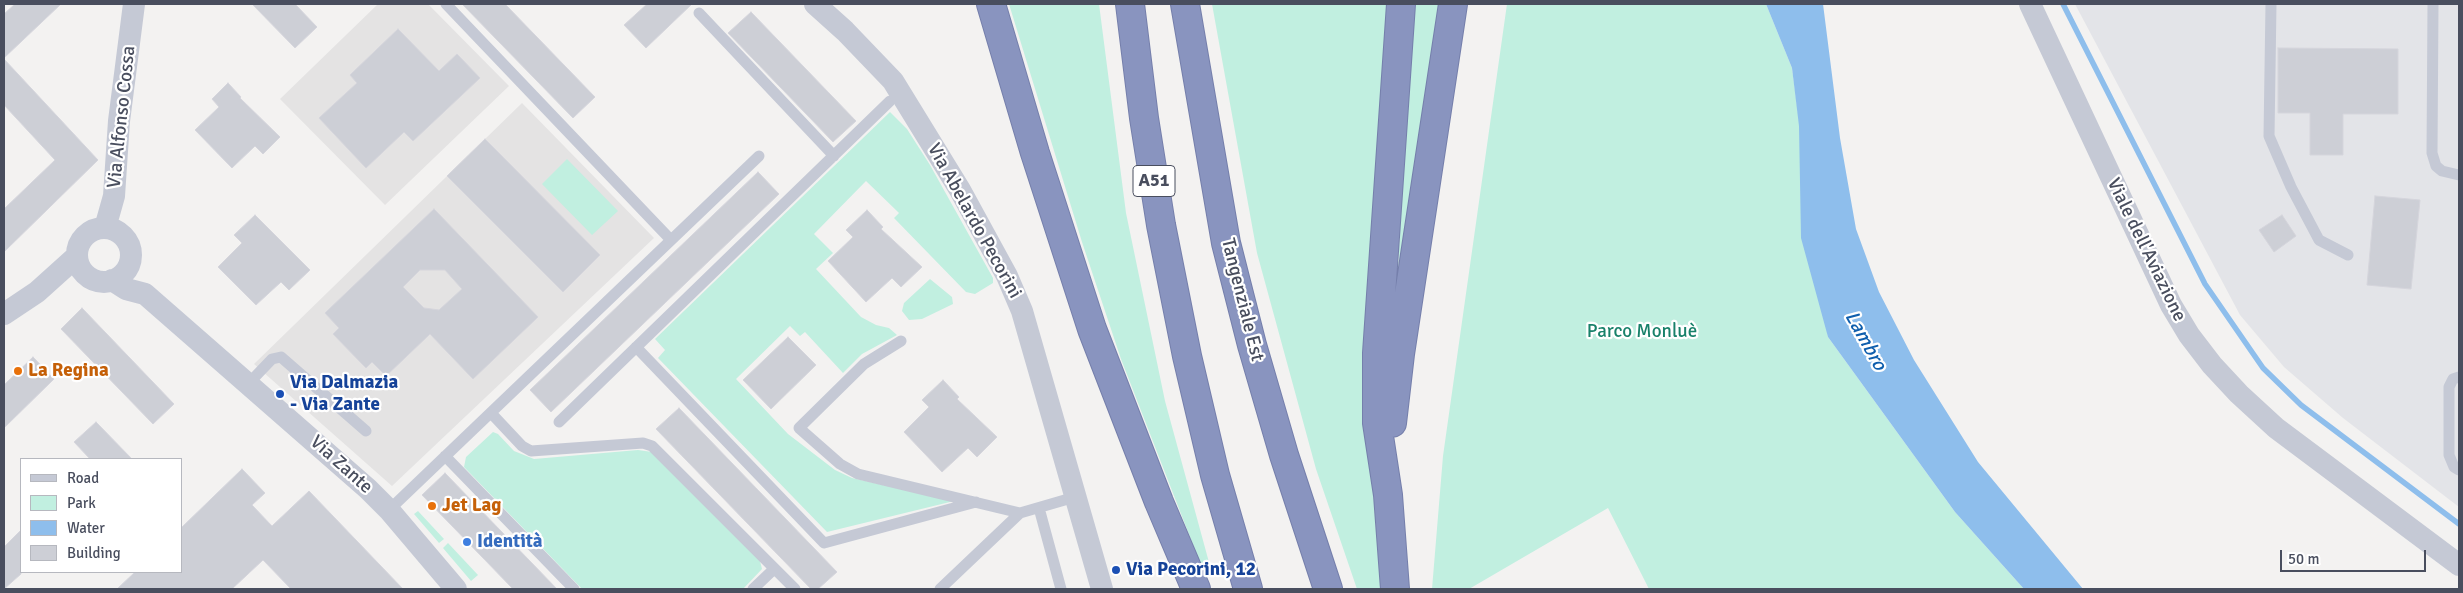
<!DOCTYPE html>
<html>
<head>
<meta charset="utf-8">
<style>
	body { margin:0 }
	#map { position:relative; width:2463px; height:593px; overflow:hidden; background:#f3f2f1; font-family:Signika,sans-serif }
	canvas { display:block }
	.frame { position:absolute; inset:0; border:5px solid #494e5e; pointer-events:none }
	.legend { position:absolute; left:20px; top:458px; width:162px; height:115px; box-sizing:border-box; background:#fff; border:1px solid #b6b8bf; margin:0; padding:6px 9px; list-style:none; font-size:15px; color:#494e5e }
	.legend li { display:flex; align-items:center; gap:10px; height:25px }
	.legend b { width:25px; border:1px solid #b6b8bf }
	.scale { position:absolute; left:2280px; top:550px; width:146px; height:22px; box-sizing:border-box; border:2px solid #494e5e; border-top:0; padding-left:6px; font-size:15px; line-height:18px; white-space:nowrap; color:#494e5e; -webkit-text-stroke:4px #fff; paint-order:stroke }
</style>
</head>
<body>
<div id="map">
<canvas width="2463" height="593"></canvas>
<div class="frame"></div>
<ul class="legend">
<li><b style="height:6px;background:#c5c9d5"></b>Road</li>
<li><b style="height:14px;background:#c1efe0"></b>Park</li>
<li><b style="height:14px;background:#8ebeec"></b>Water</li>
<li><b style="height:14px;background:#cdcfd6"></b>Building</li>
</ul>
<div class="scale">50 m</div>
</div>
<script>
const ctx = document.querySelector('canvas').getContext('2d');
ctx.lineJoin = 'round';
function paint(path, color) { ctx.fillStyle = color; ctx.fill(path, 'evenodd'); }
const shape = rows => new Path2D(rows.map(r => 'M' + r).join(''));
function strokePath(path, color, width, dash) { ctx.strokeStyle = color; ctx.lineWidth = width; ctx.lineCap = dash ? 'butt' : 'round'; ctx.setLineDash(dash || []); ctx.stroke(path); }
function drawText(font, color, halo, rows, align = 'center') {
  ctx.font = font + ' Signika,sans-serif'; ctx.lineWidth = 4.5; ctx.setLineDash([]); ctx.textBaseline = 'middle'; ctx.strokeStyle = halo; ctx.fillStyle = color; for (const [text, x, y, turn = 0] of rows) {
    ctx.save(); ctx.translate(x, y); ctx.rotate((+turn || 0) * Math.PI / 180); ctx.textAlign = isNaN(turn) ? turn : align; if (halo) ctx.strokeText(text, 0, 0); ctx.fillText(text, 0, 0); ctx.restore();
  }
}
const education = shape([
	[378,4,428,4,509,86,385,205,280,99],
	[522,103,654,238,392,486,254,364]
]);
const airport = shape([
	[2075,4,2459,4,2459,507,2343,418,2284,367,2240,315]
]);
const green = shape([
	[1009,4,1099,4,1126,213,1165,401,1210,566,1202,568,1121,359,1082,242],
	[1212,4,1395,4,1372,475,1376,530,1384,589,1357,589,1316,469,1257,253],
	[1412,4,1446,4,1397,300,1399,246],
	[1507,4,1766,4,1792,68,1828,337,1955,512,2024,589,1649,589,1608,508,1469,589,1432,589,1443,456],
	[890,112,907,129,930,165,993,278,993,283,975,294,966,292,894,218,899,213,866,181,814,234,833,253,816,269,861,317,876,325,889,328,897,335,862,354,843,373,805,332,800,336,790,326,736,379,788,434,835,470,852,478,954,501,827,532,658,358,665,350,655,339],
	[567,159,618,211,592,235,542,184],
	[930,279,952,297,953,304,922,319,909,320,902,311,904,303],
	[493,432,498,434,514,451,534,459,638,450,652,452,760,561,762,569,743,589,582,589,464,467,466,457],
	[418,511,444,539,439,543,414,514],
	[448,543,478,575,471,581,443,548]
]);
const water = shape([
	[1766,4,1823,4,1840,138,1856,229,1879,292,1914,360,1978,462,2083,589,2024,589,1955,512,1828,337,1801,238,1799,126,1792,68]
]);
const stream = shape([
	[2063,4,2205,284,2263,368,2301,405,2459,524]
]);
const building = shape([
	[15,4,61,4,4,58,4,14,15,4],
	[252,4,295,4,317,27,295,48,252,4],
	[462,4,505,4,595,97,573,118,462,4],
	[647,4,692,4,646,48,624,25,647,4],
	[751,12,856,121,833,142,728,33,751,12],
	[398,29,439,71,457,54,480,78,413,141,404,132,366,168,319,118,357,83,350,75,398,29],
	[2278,48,2398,49,2398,114,2343,114,2343,155,2310,155,2310,113,2278,113,2278,48],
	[4,59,98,160,4,252,4,209,55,160,4,105,4,59],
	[228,83,241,97,240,98,280,137,263,154,255,146,232,168,195,130,219,107,212,99,228,83],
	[485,139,600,255,563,292,447,176,485,139],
	[758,172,779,194,551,412,530,390,758,172],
	[2375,196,2420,200,2411,289,2367,285,2375,196],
	[434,209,538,317,473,379,430,334,386,376,372,362,366,368,333,334,339,328,325,313,434,209],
	[420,270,445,270,462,289,439,310,424,308,403,287,420,270],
	[867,210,883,227,881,229,922,267,901,287,892,278,866,302,828,261,853,237,846,230,867,210],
	[255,215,310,270,289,290,281,282,256,305,218,267,242,243,234,235,255,215],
	[2282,215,2296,236,2274,252,2259,230,2282,215],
	[82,308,174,404,153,424,61,329,82,308],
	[788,337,816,365,771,409,743,380,788,337],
	[33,357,54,379,4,428,4,385,33,357],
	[943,380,959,397,957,399,997,437,977,457,968,448,942,472,904,432,929,407,922,400,943,380],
	[679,408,837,572,818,589,811,589,656,429,679,408],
	[96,422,132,459,90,459,74,442,96,422],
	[242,469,265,493,252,505,272,526,309,491,403,589,291,589,263,560,232,589,117,589,135,572,181,572,181,528,242,469],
	[445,473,557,589,513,589,422,495,445,473],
	[21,530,21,574,4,589,4,547,21,530]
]);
const service = shape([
	[446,4,671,240],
	[2271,4,2269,136,2291,187,2319,240,2348,255],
	[2433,4,2432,153,2436,166,2442,171,2459,175],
	[699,13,834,156],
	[901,341,864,364,799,428,840,464,858,474,1020,513,1075,497],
	[636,347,824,543,976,502],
	[2459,377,2453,379,2449,387,2449,455,2454,467,2459,470],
	[249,383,272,359,281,357,366,431],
	[491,413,522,446,531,451,643,443,652,446,795,589],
	[559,422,890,101],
	[445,456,574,589],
	[1039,508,1061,589],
	[389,510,759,156],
	[753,589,774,569],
	[940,589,1020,513]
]);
const minor = shape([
	[815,4,845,31,893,81,960,190,1007,276,1022,311,1102,589],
	[2030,4,2171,305,2189,335,2212,365,2239,394,2276,428,2459,565],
	[105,228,114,196,119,121,134,4],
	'77 255a27 27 0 1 1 54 0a27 27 0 1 1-54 0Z',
	[112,280,126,289,145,294,368,489,389,510,456,589],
	[4,314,37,292,77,256]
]);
const motorway = shape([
	[991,4,1035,153,1092,329,1159,502,1196,589],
	[1130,4,1144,118,1161,225,1187,356,1215,475,1248,589],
	[1185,4,1226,243,1252,345,1284,455,1328,589],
	[1392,423,1400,354,1453,4],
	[1395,589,1388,495,1377,423,1377,353,1401,4]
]);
const markers = [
	[18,371,5,"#e8710a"],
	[280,394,5,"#1a4fb4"],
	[432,506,5,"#e8710a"],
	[467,542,5,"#3f7fe0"],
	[1116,570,5,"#1a4fb4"]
];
const shields = [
	[1154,181,42]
];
const shieldNames = [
	["A51",1154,181]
];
const streetNames = [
	["Via Alfonso Cossa",122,117,-84],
	["Via Abelardo Pecorini",974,221,61],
	["Viale dell'Aviazione",2146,250,64],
	["Tangenziale Est",1242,300,76],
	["Via Zante",341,465,42]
];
const parkNames = [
	["Parco Monluè",1642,332]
];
const foodNames = [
	["La Regina",28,371],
	["Jet Lag",442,506]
];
const transitNames = [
	["Via Dalmazia",290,383],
	["- Via Zante",290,405],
	["Via Pecorini, 12",1126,570]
];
const shopNames = [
	["Identità",477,542]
];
const waterNames = [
	["Lambro",1865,341,61]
];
paint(education, '#e4e3e3');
paint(airport, '#e3e4e8');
paint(green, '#c1efe0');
paint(water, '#8ebeec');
strokePath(stream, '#8ebeec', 5.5);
paint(building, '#cdcfd6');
strokePath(building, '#d5d5dc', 1);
strokePath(motorway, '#757fab', 30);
strokePath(service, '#c5c9d5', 11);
strokePath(minor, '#c5c9d5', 22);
strokePath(motorway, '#8994bf', 28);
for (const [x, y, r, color] of markers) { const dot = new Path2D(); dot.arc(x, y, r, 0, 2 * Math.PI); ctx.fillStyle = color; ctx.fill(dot); strokePath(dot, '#fff', 2); }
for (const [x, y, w] of shields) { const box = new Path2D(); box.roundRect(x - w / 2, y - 15.5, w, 31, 4); ctx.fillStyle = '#fff'; ctx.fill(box); strokePath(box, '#494e5e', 1); }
drawText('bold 18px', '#494e5e', null, shieldNames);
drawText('19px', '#494e5e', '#fff', streetNames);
drawText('19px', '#18816a', '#fff', parkNames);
drawText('bold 19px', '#c56008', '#fff', foodNames, 'left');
drawText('bold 19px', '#164399', '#fff', transitNames, 'left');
drawText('bold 19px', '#366cbe', '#fff', shopNames, 'left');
drawText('italic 20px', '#0e5ead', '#fff', waterNames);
</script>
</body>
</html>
